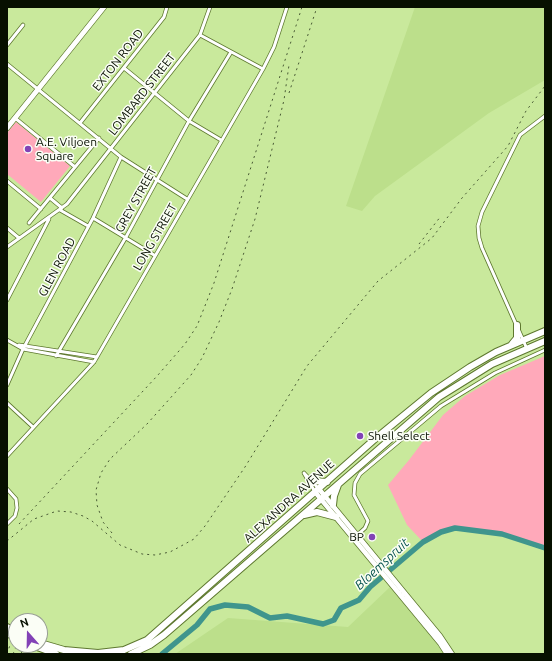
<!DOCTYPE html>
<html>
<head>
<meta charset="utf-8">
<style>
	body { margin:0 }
	#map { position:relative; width:552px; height:661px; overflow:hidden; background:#c9e99c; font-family:Ubuntu,sans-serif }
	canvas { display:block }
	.frame { position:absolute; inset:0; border:8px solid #071000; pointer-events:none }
	.north { position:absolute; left:8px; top:613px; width:40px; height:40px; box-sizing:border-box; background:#fbfef6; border:1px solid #999f94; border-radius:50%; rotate:340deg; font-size:11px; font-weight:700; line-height:16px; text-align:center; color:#071000 }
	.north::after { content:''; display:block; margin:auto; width:14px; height:18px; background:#8242b6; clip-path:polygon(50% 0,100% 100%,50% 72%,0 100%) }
</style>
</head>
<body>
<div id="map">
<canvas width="552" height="661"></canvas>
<div class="frame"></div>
<div class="north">N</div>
</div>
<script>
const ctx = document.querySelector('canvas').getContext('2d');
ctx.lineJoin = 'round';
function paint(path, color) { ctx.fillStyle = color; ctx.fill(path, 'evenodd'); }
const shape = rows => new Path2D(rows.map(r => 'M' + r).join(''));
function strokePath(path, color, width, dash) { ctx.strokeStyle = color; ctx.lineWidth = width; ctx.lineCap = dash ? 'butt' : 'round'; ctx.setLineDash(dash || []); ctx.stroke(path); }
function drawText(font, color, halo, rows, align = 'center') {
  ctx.font = font + ' Ubuntu,sans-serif'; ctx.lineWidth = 3; ctx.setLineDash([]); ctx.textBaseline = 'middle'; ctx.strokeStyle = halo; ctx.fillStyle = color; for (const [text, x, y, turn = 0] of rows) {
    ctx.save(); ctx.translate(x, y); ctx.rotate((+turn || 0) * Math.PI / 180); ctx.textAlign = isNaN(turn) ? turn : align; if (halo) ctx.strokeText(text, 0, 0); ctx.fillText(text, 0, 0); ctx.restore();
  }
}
const built = shape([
	[415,7,545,7,545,80,489,113,375,196,362,211,346,206],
	[390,587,445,654,175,654,228,618,348,627]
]);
const green = shape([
	[16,122,70,166,41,202,7,174,7,133],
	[545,356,545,548,502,534,469,528,454,528,441,532,423,542,407,525,388,485,409,460,443,415,465,396,500,375]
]);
const river = shape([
	[162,654,197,625,210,609,225,605,248,607,270,618,287,616,323,624,334,620,341,608,359,600,370,587,423,542,441,532,455,528,502,534,545,548]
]);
const street = shape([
	[200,35,263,69],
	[7,45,23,25],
	[7,64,121,157,187,199],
	[124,68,189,121,221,140],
	[15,118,75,167],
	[80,123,164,17,167,7],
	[7,181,41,209],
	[50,198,62,208],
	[60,210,88,226],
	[93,218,154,255],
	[29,223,99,138],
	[7,228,19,238],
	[7,247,67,204,200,35,210,7],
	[7,300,49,219],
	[7,340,23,349,94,362],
	[19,345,97,357],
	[527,349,482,248,479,238,478,226,482,212,520,135,545,116],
	[56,356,126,237,189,121,231,52],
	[7,385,23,349,93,218,121,157],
	[7,403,33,427],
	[7,456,94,362,263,69,274,47,287,7],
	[304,473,315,492],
	[304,473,319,489],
	[7,489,16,499,17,508,15,516,7,524],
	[353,539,365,528,368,521,354,495,355,483,360,474,441,406,495,373,545,350]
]);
const secondary = shape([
	[319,489,440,636,452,654],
	[315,492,440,643,447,654]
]);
const primary = shape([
	[7,128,104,7]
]);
const highway = shape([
	[512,344,517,338,517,325],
	[313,481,327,482],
	[333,505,334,496,338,485],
	[304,515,317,512,336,517],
	[7,627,16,632],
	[7,633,16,638],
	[40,643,64,650,98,653,124,650,147,640,376,438,431,393,470,367,496,352,545,331],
	[32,645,56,654],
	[131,654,150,645,164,635,439,397,492,364,545,341]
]);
const rail = shape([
	[289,93,317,7],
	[419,244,441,216],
	[19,524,158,375,185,344,197,326,214,283,302,7],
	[112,533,103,522,97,505,96,490,101,473,110,459,147,424,191,375,202,358,219,322,232,289,255,219,284,100,289,65],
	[7,541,34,519,57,511,71,512,83,516,92,521,120,545,142,554,155,555,170,552,194,539,205,526,245,467,307,366,378,281,432,238,462,198,508,146,526,111,545,86],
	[7,654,10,645],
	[13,654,16,647],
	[21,654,22,651]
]);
const markers = [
	[28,149,4,"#8242b6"],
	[360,436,4,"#8242b6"],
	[372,537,4,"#8242b6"]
];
const streetNames = [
	["EXTON ROAD",118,60,-52],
	["LOMBARD STREET",142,94,-52],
	["GREY STREET",136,200,-61],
	["LONG STREET",155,237,-60],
	["GLEN ROAD",57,267,-62],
	["ALEXANDRA AVENUE",289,501,-42]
];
const poiNames = [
	["A.E. Viljoen",36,142],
	["Square",36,156],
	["Shell Select",368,436],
	["BP",364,537,"right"]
];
const waterNames = [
	["Bloemspruit",382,564,-43]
];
paint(built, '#bcdf8b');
paint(green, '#ffa9ba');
strokePath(river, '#3f958d', 5.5);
strokePath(street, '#5e782f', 4.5);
strokePath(secondary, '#5e782f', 6);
strokePath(primary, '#5e782f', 6);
strokePath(highway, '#5e782f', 8);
strokePath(street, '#fff', 3);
strokePath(secondary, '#fff', 4.5);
strokePath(primary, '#fff', 5);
strokePath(highway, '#fff', 6);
strokePath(rail, '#495a35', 1, [2, 4]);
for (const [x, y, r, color] of markers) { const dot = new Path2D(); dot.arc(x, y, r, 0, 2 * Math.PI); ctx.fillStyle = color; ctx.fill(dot); strokePath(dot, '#fbfef6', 1.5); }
drawText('12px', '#071000', '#fbfef6', streetNames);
drawText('12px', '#071000', '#fbfef6', poiNames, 'left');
drawText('italic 13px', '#09554f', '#fbfef6', waterNames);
</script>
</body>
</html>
